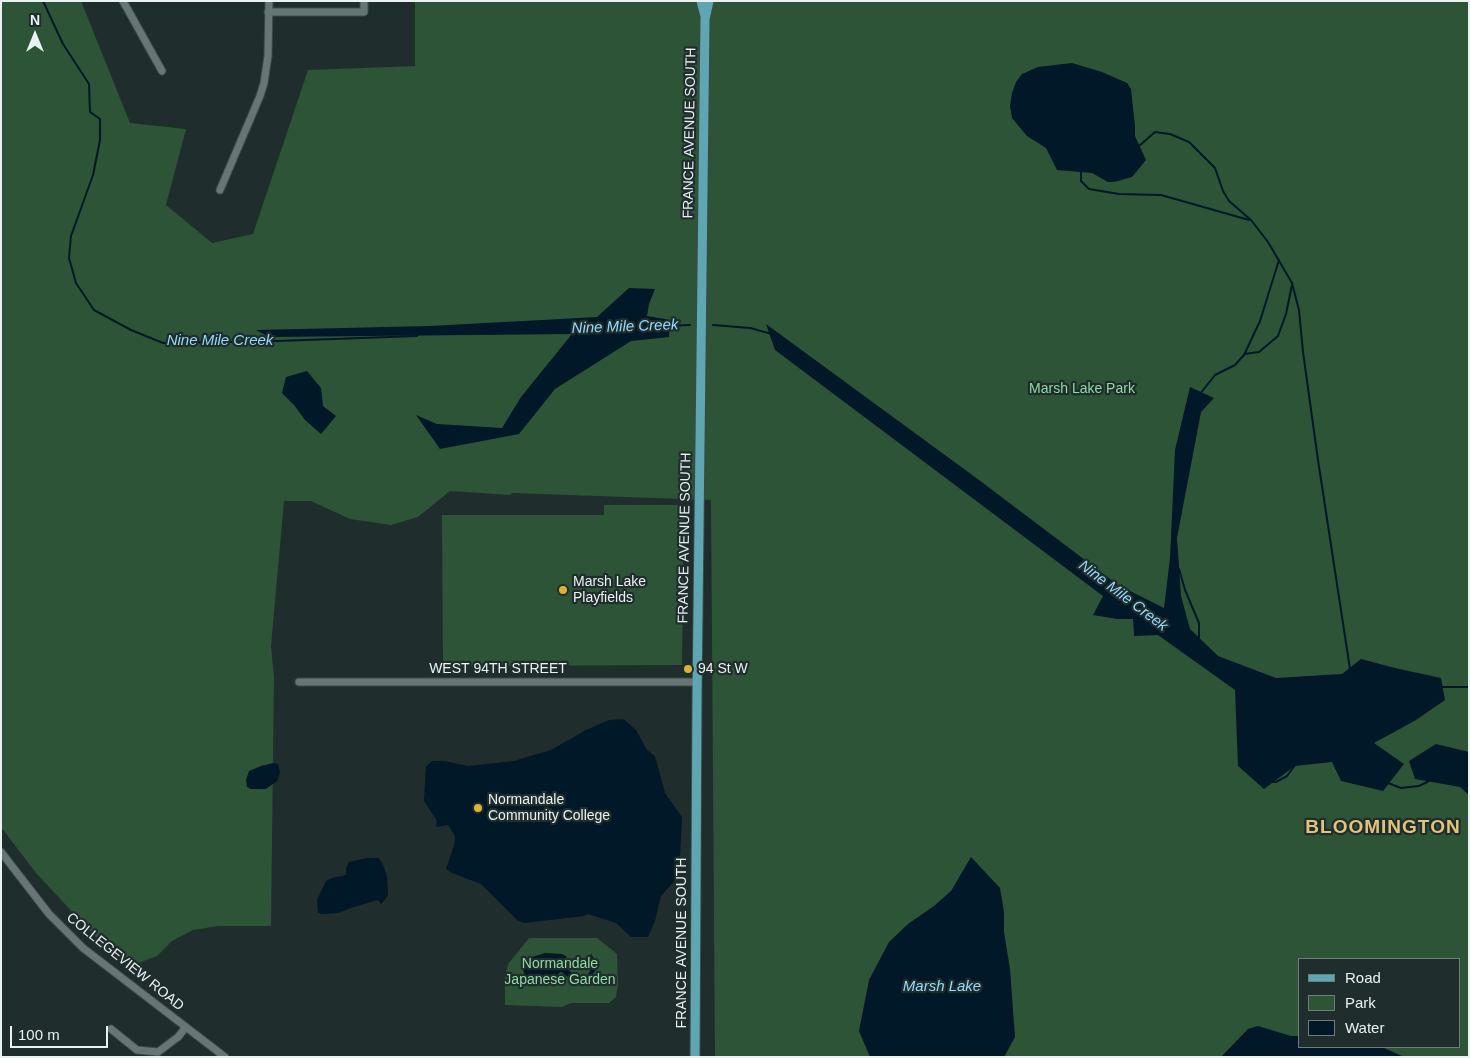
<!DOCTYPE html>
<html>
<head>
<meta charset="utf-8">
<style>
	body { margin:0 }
	#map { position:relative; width:1470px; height:1058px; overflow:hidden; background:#1f2d2c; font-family:Arial,sans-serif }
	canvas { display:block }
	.frame { position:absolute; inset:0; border:2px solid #e9f1f1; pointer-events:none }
	.legend { position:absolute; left:1298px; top:958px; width:162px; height:90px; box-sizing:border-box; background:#1f2d2c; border:1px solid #707b7b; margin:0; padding:6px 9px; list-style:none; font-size:15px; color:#e9f1f1 }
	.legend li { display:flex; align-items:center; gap:10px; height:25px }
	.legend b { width:25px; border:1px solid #707b7b }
	.north { position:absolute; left:10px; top:10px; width:50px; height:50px; -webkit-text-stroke:4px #1f2d2c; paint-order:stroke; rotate:0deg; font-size:14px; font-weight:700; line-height:20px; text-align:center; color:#e9f1f1 }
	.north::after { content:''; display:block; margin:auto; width:18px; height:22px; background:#e9f1f1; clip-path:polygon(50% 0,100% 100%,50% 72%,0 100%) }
	.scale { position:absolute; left:10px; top:1026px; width:98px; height:22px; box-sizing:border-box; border:2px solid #e9f1f1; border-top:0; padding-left:6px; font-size:15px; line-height:18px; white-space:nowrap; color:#e9f1f1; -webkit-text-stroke:4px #1f2d2c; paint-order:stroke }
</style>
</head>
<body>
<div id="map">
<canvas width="1470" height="1058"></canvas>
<div class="frame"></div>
<ul class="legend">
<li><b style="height:6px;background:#5fa6b3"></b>Road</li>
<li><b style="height:14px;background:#2d5437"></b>Park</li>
<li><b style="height:14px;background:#001827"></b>Water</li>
</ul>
<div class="north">N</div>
<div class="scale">100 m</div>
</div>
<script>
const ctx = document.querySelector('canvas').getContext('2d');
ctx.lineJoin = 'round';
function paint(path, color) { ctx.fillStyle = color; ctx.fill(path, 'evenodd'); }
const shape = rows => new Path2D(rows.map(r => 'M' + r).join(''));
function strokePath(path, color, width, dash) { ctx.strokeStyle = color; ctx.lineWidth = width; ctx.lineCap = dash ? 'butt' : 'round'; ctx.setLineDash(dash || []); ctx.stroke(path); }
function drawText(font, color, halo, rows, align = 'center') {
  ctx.font = font + ' Arial,sans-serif'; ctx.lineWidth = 4.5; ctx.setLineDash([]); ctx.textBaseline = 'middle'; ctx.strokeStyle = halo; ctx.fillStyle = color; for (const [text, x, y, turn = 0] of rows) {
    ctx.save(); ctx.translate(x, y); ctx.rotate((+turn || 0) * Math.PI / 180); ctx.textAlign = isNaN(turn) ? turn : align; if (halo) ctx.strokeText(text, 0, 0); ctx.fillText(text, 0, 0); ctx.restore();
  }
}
const green = shape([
	[1,1,81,1,130,123,186,129,166,205,212,243,253,234,308,70,415,66,415,1,1469,1,1469,1057,715,1057,711,500,512,493,510,495,450,491,418,517,391,525,350,519,311,501,284,501,271,646,274,677,271,926,218,926,193,930,172,941,157,956,133,965,105,947,36,873,1,827],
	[1299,959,1459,959,1459,1047,1299,1047],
	[604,505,684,505,682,665,443,666,442,515,604,515],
	[529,938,597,938,617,954,618,984,616,997,609,1003,571,1003,562,1007,505,1005,505,976,508,964]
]);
const water = shape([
	[1072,63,1102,72,1127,83,1131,89,1135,126,1135,136,1146,160,1132,177,1114,182,1108,182,1092,173,1057,170,1046,148,1027,136,1012,118,1010,106,1012,93,1016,82,1022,74,1038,67],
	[629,288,655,289,649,304,647,316,670,320,669,337,631,341,555,389,519,434,440,449,416,415,437,424,502,428,521,397,572,334,269,337,256,330,430,326,597,317],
	[766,324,979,480,1118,585,1164,608,1170,558,1175,450,1190,387,1214,398,1201,412,1177,538,1181,596,1190,629,1218,656,1276,678,1342,674,1361,659,1395,668,1441,678,1445,700,1416,720,1374,743,1404,764,1383,791,1341,781,1332,762,1295,766,1264,789,1238,766,1235,690,1158,635,1134,636,1133,619,1117,619,1093,615,1103,596,775,350],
	[307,371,321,388,323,406,336,416,321,434,305,420,294,405,282,393,286,377],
	[623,719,636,730,647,750,655,756,665,793,682,817,679,876,661,896,655,921,648,937,631,937,616,923,588,914,584,916,524,923,518,921,481,884,452,873,446,869,455,842,455,836,448,825,436,827,437,821,424,801,426,766,432,761,445,761,468,766,514,761,551,750,586,730,609,720],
	[1436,744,1469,752,1469,795,1460,787,1415,779,1409,761],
	[273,763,278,764,280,772,277,781,266,789,251,789,247,787,246,780,249,771,261,766],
	[971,857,1000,888,1004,912,1004,932,1010,969,1015,1037,1004,1057,870,1057,859,1031,869,980,889,942,908,924,934,906,951,891],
	[367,858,379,858,384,867,387,877,388,895,384,901,381,904,378,900,357,906,338,913,322,914,318,913,317,900,326,881,332,878,346,875,346,868,349,862],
	[545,953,562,954,566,956,569,964,568,970,577,976,585,976,588,974,590,971,591,953,596,964,596,970,591,976,583,979,568,977,561,972,558,974,559,980,552,981,548,978,546,980,532,980,525,976,523,970,532,957],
	[1258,1026,1291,1036,1299,1036,1299,1047,1382,1047,1404,1057,1221,1057,1248,1029]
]);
const stream = shape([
	[43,1,63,44,89,84,90,112,100,119,100,140,93,175,71,236,69,258,76,283,94,310,131,330,163,343,277,341,417,336],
	[1139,146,1155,132,1170,134,1189,142,1215,168,1223,191,1229,201,1251,220,1268,242,1292,283,1299,310,1303,352,1318,460,1350,669],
	[1081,172,1081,181,1089,189,1119,194,1161,195,1249,220],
	[713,325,750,328,772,334],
	[667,326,690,325],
	[1244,354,1259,352,1278,336,1286,314,1292,285],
	[1200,394,1215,375,1235,365,1244,355,1260,321,1279,260],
	[1179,569,1185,590,1199,623,1199,640],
	[1441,687,1469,687],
	[1272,782,1276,782,1287,776,1296,764],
	[1388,783,1401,788,1419,786,1431,780]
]);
const minor = shape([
	[123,1,162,71],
	[268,12,364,12,364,1],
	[220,190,260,96,264,83,268,56,269,1],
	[299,682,697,682],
	[1,852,49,914,83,948,225,1057],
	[111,1029,137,1050,158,1052,178,1037,186,1027]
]);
const major = shape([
	[701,1,705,16],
	[695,1057,697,697,705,19,709,1]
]);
const markers = [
	[563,590,5,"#deb133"],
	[688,669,5,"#deb133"],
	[478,808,5,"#deb133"]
];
const streetNames = [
	["FRANCE AVENUE SOUTH",690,133,-89],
	["FRANCE AVENUE SOUTH",685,538,-89],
	["WEST 94TH STREET",498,669],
	["FRANCE AVENUE SOUTH",682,943,-90],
	["COLLEGEVIEW ROAD",125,962,39]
];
const parkNames = [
	["Marsh Lake Park",1082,389],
	["Normandale",560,964],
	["Japanese Garden",560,980]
];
const poiNames = [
	["Marsh Lake",573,582],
	["Playfields",573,598],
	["94 St W",698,669],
	["Normandale",488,800],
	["Community College",488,816]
];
const waterNames = [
	["Nine Mile Creek",625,327,-2],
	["Nine Mile Creek",220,341],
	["Nine Mile Creek",1123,596,37],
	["Marsh Lake",942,987]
];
const districtNames = [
	["BLOOMINGTON",1383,828]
];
paint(green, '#2d5437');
paint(water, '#001827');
strokePath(stream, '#001827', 2);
strokePath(minor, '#3e4a4a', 9);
strokePath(major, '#3e4a4a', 11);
strokePath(minor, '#677675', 7);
strokePath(major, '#5fa6b3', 9);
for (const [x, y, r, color] of markers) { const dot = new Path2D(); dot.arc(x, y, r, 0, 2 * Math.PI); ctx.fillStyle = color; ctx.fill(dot); strokePath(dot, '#1f2d2c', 2); }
drawText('14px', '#e9f1f1', '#1f2d2c', streetNames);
drawText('14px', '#91daa2', '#1f2d2c', parkNames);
drawText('14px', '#e9f1f1', '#1f2d2c', poiNames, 'left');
drawText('italic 15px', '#95d9ff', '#1f2d2c', waterNames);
ctx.letterSpacing = '1px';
drawText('bold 19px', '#e2c379', '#1f2d2c', districtNames);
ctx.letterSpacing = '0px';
</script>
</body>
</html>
